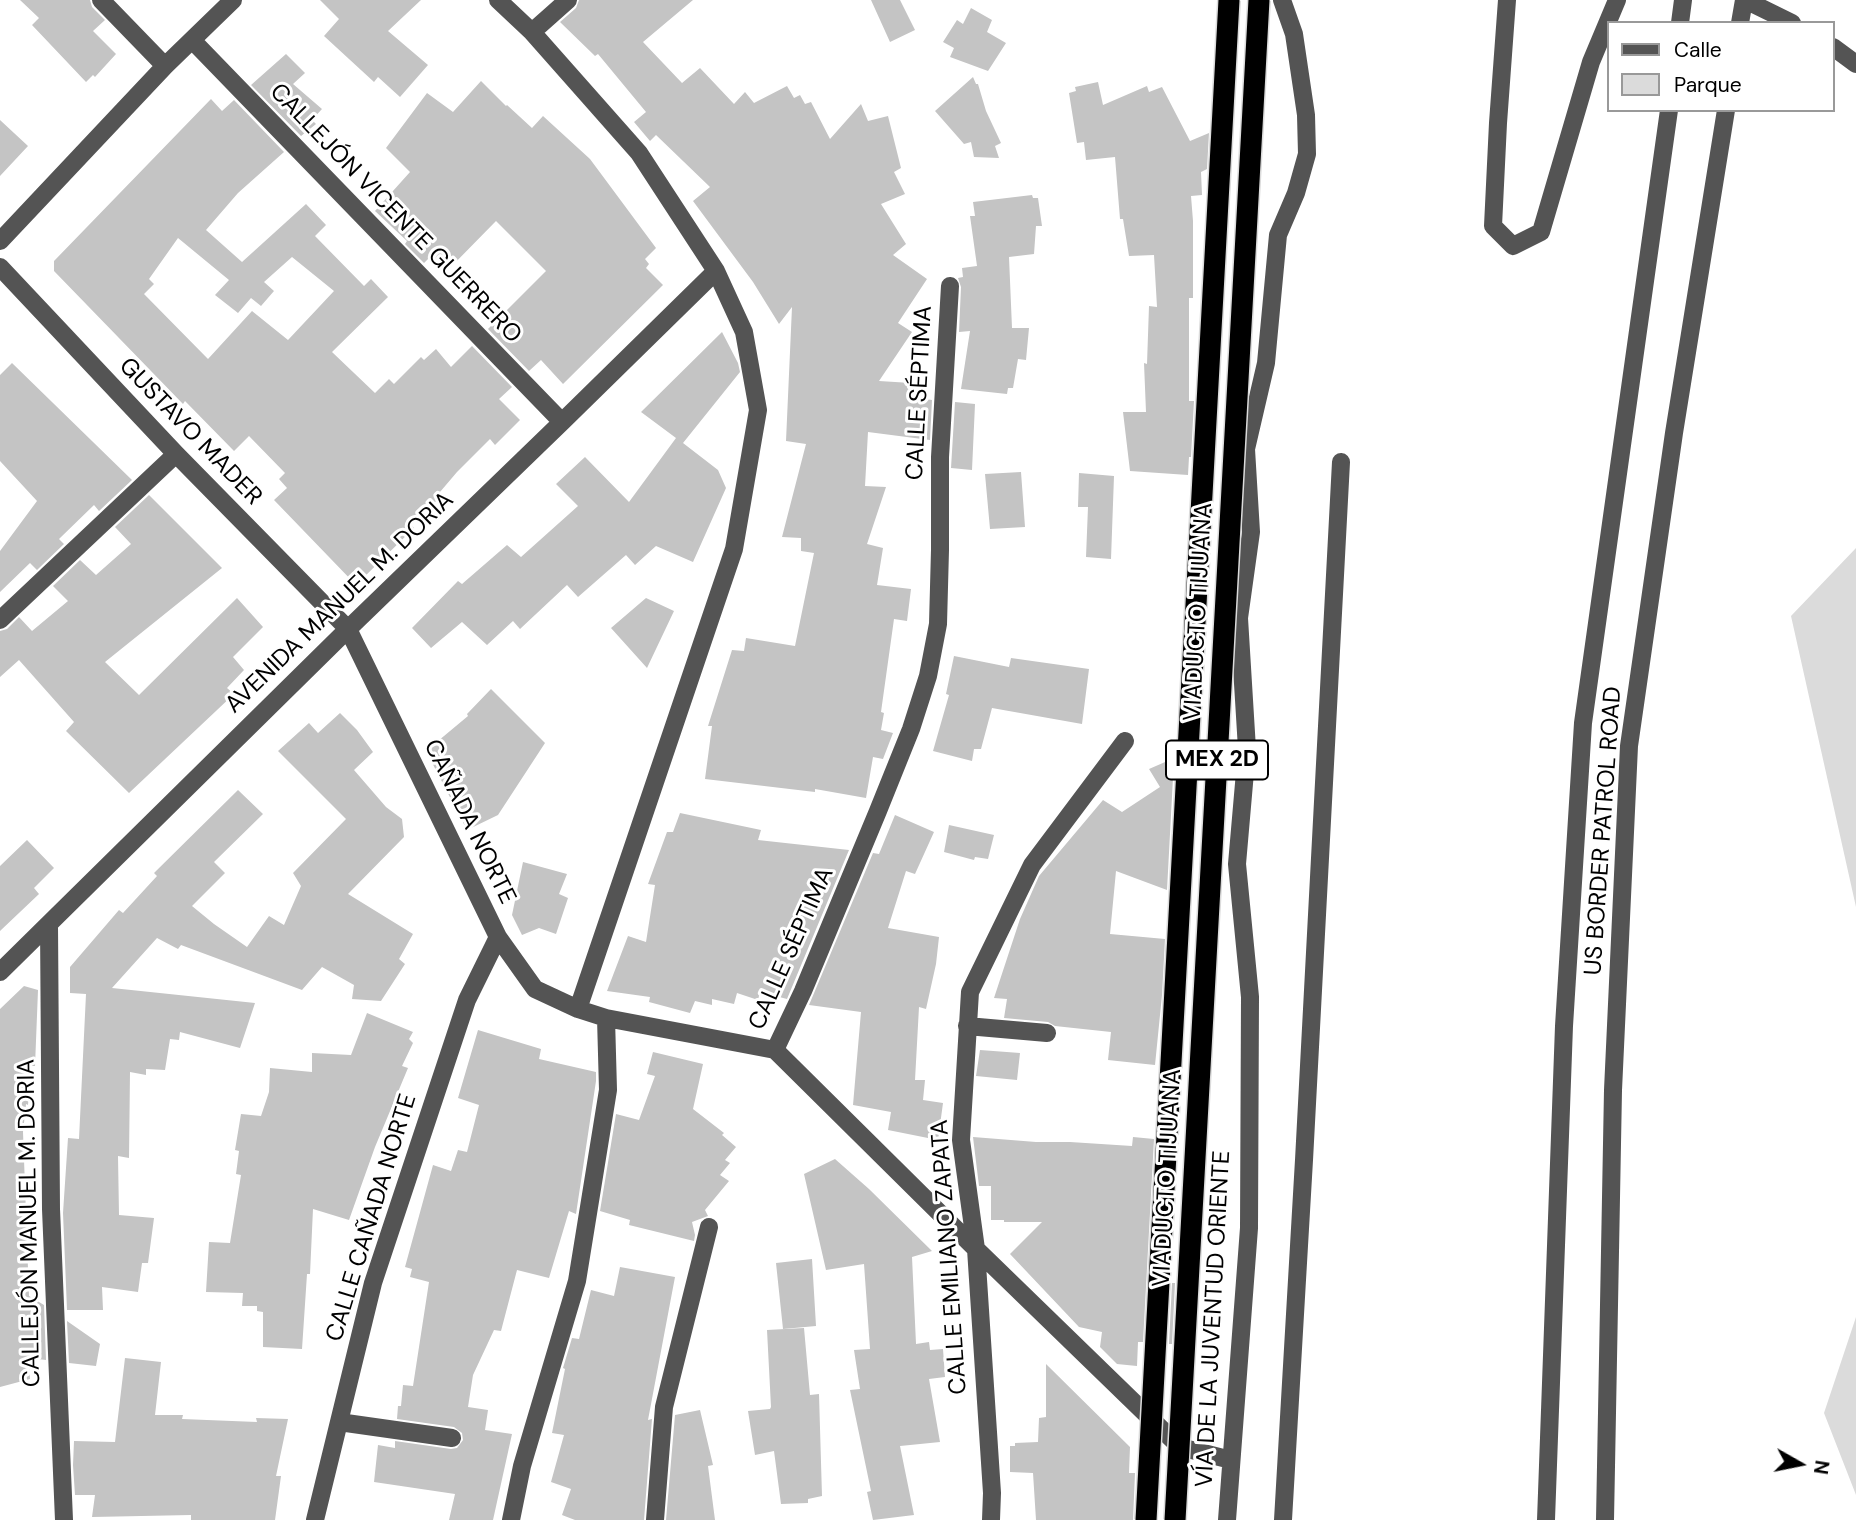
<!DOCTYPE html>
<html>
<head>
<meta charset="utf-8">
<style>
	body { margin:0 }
	#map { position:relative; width:1856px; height:1520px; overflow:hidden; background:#fff; font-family:"DM Sans",sans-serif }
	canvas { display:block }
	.legend { position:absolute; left:1607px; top:21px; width:228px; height:91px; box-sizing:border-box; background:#fff; border:2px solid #999; margin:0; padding:9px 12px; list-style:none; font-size:21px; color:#000 }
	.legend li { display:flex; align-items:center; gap:14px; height:35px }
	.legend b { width:35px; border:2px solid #999 }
	.north { position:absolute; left:1765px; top:1429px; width:70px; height:70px; -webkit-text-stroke:5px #fff; paint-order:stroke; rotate:99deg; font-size:19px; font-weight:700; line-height:28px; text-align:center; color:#000 }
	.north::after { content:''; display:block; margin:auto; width:24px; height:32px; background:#000; clip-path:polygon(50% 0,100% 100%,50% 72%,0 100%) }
</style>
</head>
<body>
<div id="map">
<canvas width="1856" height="1520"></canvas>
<ul class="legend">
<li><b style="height:9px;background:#545454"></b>Calle</li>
<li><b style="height:19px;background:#dbdbdb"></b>Parque</li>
</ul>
<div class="north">N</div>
</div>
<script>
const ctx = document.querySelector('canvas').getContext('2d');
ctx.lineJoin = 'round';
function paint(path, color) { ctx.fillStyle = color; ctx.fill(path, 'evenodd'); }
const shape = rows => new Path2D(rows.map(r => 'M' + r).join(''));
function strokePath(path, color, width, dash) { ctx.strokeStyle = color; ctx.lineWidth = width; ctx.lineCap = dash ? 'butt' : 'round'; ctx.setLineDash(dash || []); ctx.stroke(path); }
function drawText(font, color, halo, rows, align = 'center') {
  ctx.font = font + ' "DM Sans",sans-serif'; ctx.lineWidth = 6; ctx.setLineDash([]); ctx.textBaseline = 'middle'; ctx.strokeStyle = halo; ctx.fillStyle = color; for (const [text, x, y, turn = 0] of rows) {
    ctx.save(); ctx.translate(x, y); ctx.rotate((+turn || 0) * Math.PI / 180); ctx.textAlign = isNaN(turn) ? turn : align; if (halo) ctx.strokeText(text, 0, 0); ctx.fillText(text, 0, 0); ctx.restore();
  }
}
const green = shape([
	[1856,548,1856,907,1791,616],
	[1856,1317,1856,1495,1824,1413]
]);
const building = shape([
	[20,0,90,0,92,7,105,20,93,31,116,54,95,77,93,75,86,82,32,25,39,18],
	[320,0,421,0,388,31,428,65,400,97,378,77,374,82,324,36,339,19],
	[579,0,693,0,643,42,682,83,700,68,734,104,745,92,754,103,787,86,794,98,800,95,805,104,811,102,830,139,861,104,868,121,888,116,901,168,894,172,905,194,881,204,906,244,893,255,927,279,898,323,912,332,879,381,911,383,910,397,932,400,930,440,868,432,865,486,886,487,867,544,883,548,877,585,911,589,907,621,894,619,881,712,884,713,881,730,893,733,883,759,873,757,866,798,815,789,815,792,705,779,712,726,708,726,732,650,744,651,746,638,795,646,814,553,801,551,801,538,782,537,806,444,786,441,792,307,779,324,753,282,693,201,710,187,656,135,650,141,634,122,646,112,598,54,595,56,560,22,576,8],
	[871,0,900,0,915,30,890,42],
	[971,8,992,20,987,32,1006,43,988,71,950,57,954,48,943,42,957,20,963,24],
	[286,54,305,73,293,84,322,109,312,120,316,124,301,136,251,85],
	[973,77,976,84,978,84,986,111,1001,143,995,146,999,158,974,157,971,142,964,144,935,111],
	[481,81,506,106,507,105,532,128,543,116,590,159,656,248,645,259,649,264,646,268,663,285,563,384,541,360,529,371,488,329,546,271,496,221,446,272,430,257,424,263,405,244,407,241,375,211,410,172,386,148,427,93,453,112],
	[1098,82,1103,105,1147,86,1149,92,1162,87,1190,141,1209,133,1207,169,1201,172,1202,195,1191,196,1193,221,1193,298,1189,298,1189,401,1194,401,1191,457,1189,457,1188,475,1130,471,1123,412,1146,412,1144,363,1147,364,1149,306,1157,307,1154,255,1129,256,1123,219,1120,219,1115,157,1086,160,1084,142,1077,143,1069,93,1076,91,1075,87],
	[211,99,222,111,234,100,284,152,238,193,206,230,242,262,306,204,326,225,315,236,364,286,371,279,388,297,332,352,375,393,389,379,394,384,421,357,424,360,436,349,451,367,472,346,512,387,499,399,520,420,495,445,490,439,457,472,440,492,443,495,411,524,414,528,356,585,274,500,287,488,279,479,285,473,249,436,234,451,185,401,183,404,54,271,54,261],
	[178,238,229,280,215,295,238,313,251,298,261,306,274,291,264,282,292,257,334,291,288,340,252,311,208,359,144,294,154,284,149,279],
	[0,120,28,146,0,176],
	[1032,195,1033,198,1038,198,1042,226,1036,226,1034,254,1009,257,1012,328,1029,328,1026,360,1018,359,1013,388,1008,388,1007,394,961,389,970,331,959,332,961,287,958,278,963,277,962,268,977,266,970,216,975,216,973,202],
	[722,332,738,363,740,372,683,443,718,470,726,488,693,562,656,546,635,565,626,555,578,597,567,585,520,629,513,621,487,645,462,622,431,648,412,628,458,581,462,584,507,545,521,557,578,506,556,484,585,457,629,502,676,438,641,412],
	[12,363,132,480,99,511,94,505,59,539,64,544,37,570,30,563,0,592,0,551,37,501,0,461,0,375],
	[955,402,975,404,972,470,951,468],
	[1021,472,1025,527,990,529,985,474],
	[1079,473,1114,476,1111,559,1086,557,1088,507,1078,507],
	[149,495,222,568,105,662,139,695,237,598,263,627,233,657,244,670,227,688,234,694,129,793,66,731,74,722,19,660,0,677,0,631,7,629,19,617,32,631,68,601,53,586,80,560,96,575,131,544,115,527],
	[646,598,674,611,647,668,611,628],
	[954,656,1009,667,1011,658,1089,669,1082,724,992,708,981,749,974,749,972,761,933,751,949,695,946,694],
	[491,689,545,743,498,815,467,830,426,751,468,716,467,714],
	[340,713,357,730,373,752,354,770,386,807,402,819,404,837,348,894,413,934,399,959,405,964,381,1001,352,999,354,985,322,967,302,990,181,945,178,949,157,938,112,988,255,1003,240,1048,180,1032,179,1040,170,1039,165,1070,146,1069,146,1075,130,1072,129,1158,118,1156,119,1215,154,1218,148,1263,142,1263,138,1292,102,1287,103,1310,67,1310,63,1213,68,1138,79,1139,86,994,70,993,70,967,119,910,123,913,157,876,154,873,238,790,263,814,214,862,225,873,192,906,214,924,247,947,269,916,284,925,301,886,293,873,346,819,278,751,309,723,318,733],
	[1172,759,1174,759,1167,890,1116,871,1110,934,1165,939,1162,995,1155,1065,1108,1060,1111,1032,1055,1026,1048,1022,1004,1018,1007,999,994,998,1020,919,1039,876,1103,800,1122,812,1160,787,1149,769],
	[680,813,761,830,758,840,849,850,787,999,760,992,758,1000,737,993,734,1004,712,999,712,1005,695,1001,690,1013,649,1002,650,997,607,991,628,936,646,942,655,885,648,884,667,832,673,832],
	[895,815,934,832,915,874,906,871,888,928,939,937,936,964,926,1009,919,1007,915,1080,925,1080,923,1100,943,1103,938,1140,888,1130,891,1112,853,1105,861,1012,809,1005,873,853,879,854],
	[949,825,994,835,988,859,975,857,974,860,944,852],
	[27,840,54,868,34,888,39,894,0,931,0,866],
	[523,862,567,874,559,894,568,898,556,934,539,928,522,935,512,915],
	[24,986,38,990,35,1066,31,1066,28,1105,26,1104,23,1132,29,1296,44,1305,46,1360,29,1358,30,1379,0,1387,0,1009],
	[367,1013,413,1032,409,1039,413,1043,402,1066,408,1068,375,1147,349,1220,313,1209,310,1274,307,1274,302,1349,263,1347,263,1312,257,1311,257,1306,242,1306,243,1293,206,1292,209,1242,230,1243,241,1175,236,1174,239,1151,235,1150,241,1114,261,1116,269,1092,270,1068,312,1072,312,1053,351,1055],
	[478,1030,541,1049,539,1059,596,1072,596,1081,576,1214,569,1211,549,1278,517,1270,501,1331,494,1330,473,1375,468,1407,488,1410,485,1430,512,1434,493,1520,449,1520,455,1494,374,1482,378,1445,395,1448,395,1441,451,1449,457,1448,463,1440,462,1433,454,1427,397,1419,398,1406,401,1406,403,1385,413,1386,429,1282,410,1277,412,1269,405,1267,433,1165,451,1171,458,1150,467,1152,479,1105,458,1098],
	[980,1050,1020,1053,1017,1080,976,1076],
	[653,1052,703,1064,693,1109,724,1133,722,1135,736,1147,725,1160,730,1163,720,1175,729,1181,705,1210,708,1216,692,1222,695,1235,694,1241,629,1225,630,1220,600,1211,616,1114,639,1120,655,1076,647,1074],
	[973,1137,1036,1142,1070,1142,1132,1146,1133,1137,1154,1139,1143,1342,1138,1342,1137,1366,1117,1364,1100,1347,1102,1332,1079,1327,1010,1254,1042,1222,1004,1222,1004,1220,991,1220,991,1186,979,1186],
	[835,1159,869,1189,932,1251,912,1257,916,1344,929,1342,930,1350,943,1349,945,1377,929,1379,940,1442,900,1446,914,1515,873,1520,867,1492,871,1491,850,1390,860,1389,854,1350,870,1349,864,1264,826,1270,804,1174],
	[812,1259,816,1326,783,1329,776,1263],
	[620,1267,675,1277,648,1420,652,1419,644,1520,575,1520,562,1515,571,1489,551,1482,564,1435,552,1433,565,1369,563,1368,572,1338,579,1339,591,1290,614,1296],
	[1172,1283,1175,1283,1172,1344,1169,1344],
	[67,1321,100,1344,96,1366,69,1363],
	[804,1328,810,1395,819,1394,822,1496,808,1499,808,1503,781,1504,774,1451,755,1455,748,1411,770,1409,771,1407,767,1330],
	[125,1358,161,1362,155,1415,183,1415,182,1419,257,1422,256,1418,288,1419,276,1476,281,1476,275,1520,191,1520,191,1515,92,1517,95,1495,75,1495,73,1465,74,1441,115,1442],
	[1046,1364,1130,1447,1129,1473,1135,1473,1133,1520,1036,1520,1033,1473,1010,1472,1010,1446,1015,1446,1015,1443,1038,1442,1039,1418,1046,1417],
	[700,1410,713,1465,708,1466,715,1520,666,1520,675,1415]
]);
const minor = shape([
	[101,0,165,66],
	[498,0,532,32,639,153,716,271,744,332,758,410,734,549,578,1009],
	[1507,0,1498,123,1493,226,1513,246,1541,232,1591,62,1617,0],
	[1745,0,1792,23],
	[1680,23,1683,0],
	[1740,23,1744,0],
	[532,32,568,0],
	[192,40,562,422],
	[1833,47,1856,64],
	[0,241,165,66,233,0],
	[0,267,176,454,348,629,498,937,535,989,578,1009,606,1018,775,1050],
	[0,620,176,454],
	[49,924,51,1209,64,1520],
	[0,972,348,629,562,422,716,271],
	[967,1026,1047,1033],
	[775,1050,803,991,878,811,911,729,928,676,938,624,940,550,940,457,950,286],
	[775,1050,976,1249,1180,1447,1231,1460],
	[339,1422,452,1438],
	[315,1520,373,1283,467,1000,498,937],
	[511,1520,522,1466,577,1281,608,1090,606,1018],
	[655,1520,664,1407,709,1227],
	[991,1520,992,1493,976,1249,961,1140,970,992,1032,865,1125,741],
	[1227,1520,1249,1228,1250,997,1237,864,1247,749,1239,618,1251,532,1246,449,1266,363,1278,235,1296,193,1307,154,1306,115,1294,34,1282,0],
	[1283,1520,1304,1160,1341,462],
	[1546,1520,1564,1026,1583,723,1669,110],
	[1605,1520,1613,1090,1629,746,1674,433,1726,110]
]);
const highwayBridge = shape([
	[1146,1520,1229,0],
	[1175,1520,1259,0]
]);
const shields = [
	[1217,760,102]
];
const shieldNames = [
	["MEX 2D",1217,760]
];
const streetNames = [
	["CALLEJÓN VICENTE GUERRERO",395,214,46],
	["CALLE SÉPTIMA",920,393,-87],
	["GUSTAVO MADER",190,432,46],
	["AVENIDA MANUEL M. DORIA",340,603,-44],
	["VIADUCTO TIJUANA",1199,612,-87],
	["CAÑADA NORTE",469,822,64],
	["US BORDER PATROL ROAD",1604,831,-86],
	["CALLE SÉPTIMA",792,949,-66],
	["VIADUCTO TIJUANA",1168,1178,-87],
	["CALLE CAÑADA NORTE",372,1218,-73],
	["CALLEJÓN MANUEL M. DORIA",30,1223,-91],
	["CALLE EMILIANO ZAPATA",950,1257,-94],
	["VÍA DE LA JUVENTUD ORIENTE",1214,1319,-87]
];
paint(green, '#dbdbdb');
paint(building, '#c4c4c4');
strokePath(minor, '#545454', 18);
strokePath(highwayBridge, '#dbdbdb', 24, []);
strokePath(highwayBridge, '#000', 21);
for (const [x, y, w] of shields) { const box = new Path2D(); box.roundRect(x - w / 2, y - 19.5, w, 39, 5); ctx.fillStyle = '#fff'; ctx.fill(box); strokePath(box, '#000', 2); }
drawText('bold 23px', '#000', null, shieldNames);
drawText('24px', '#000', '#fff', streetNames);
</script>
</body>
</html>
